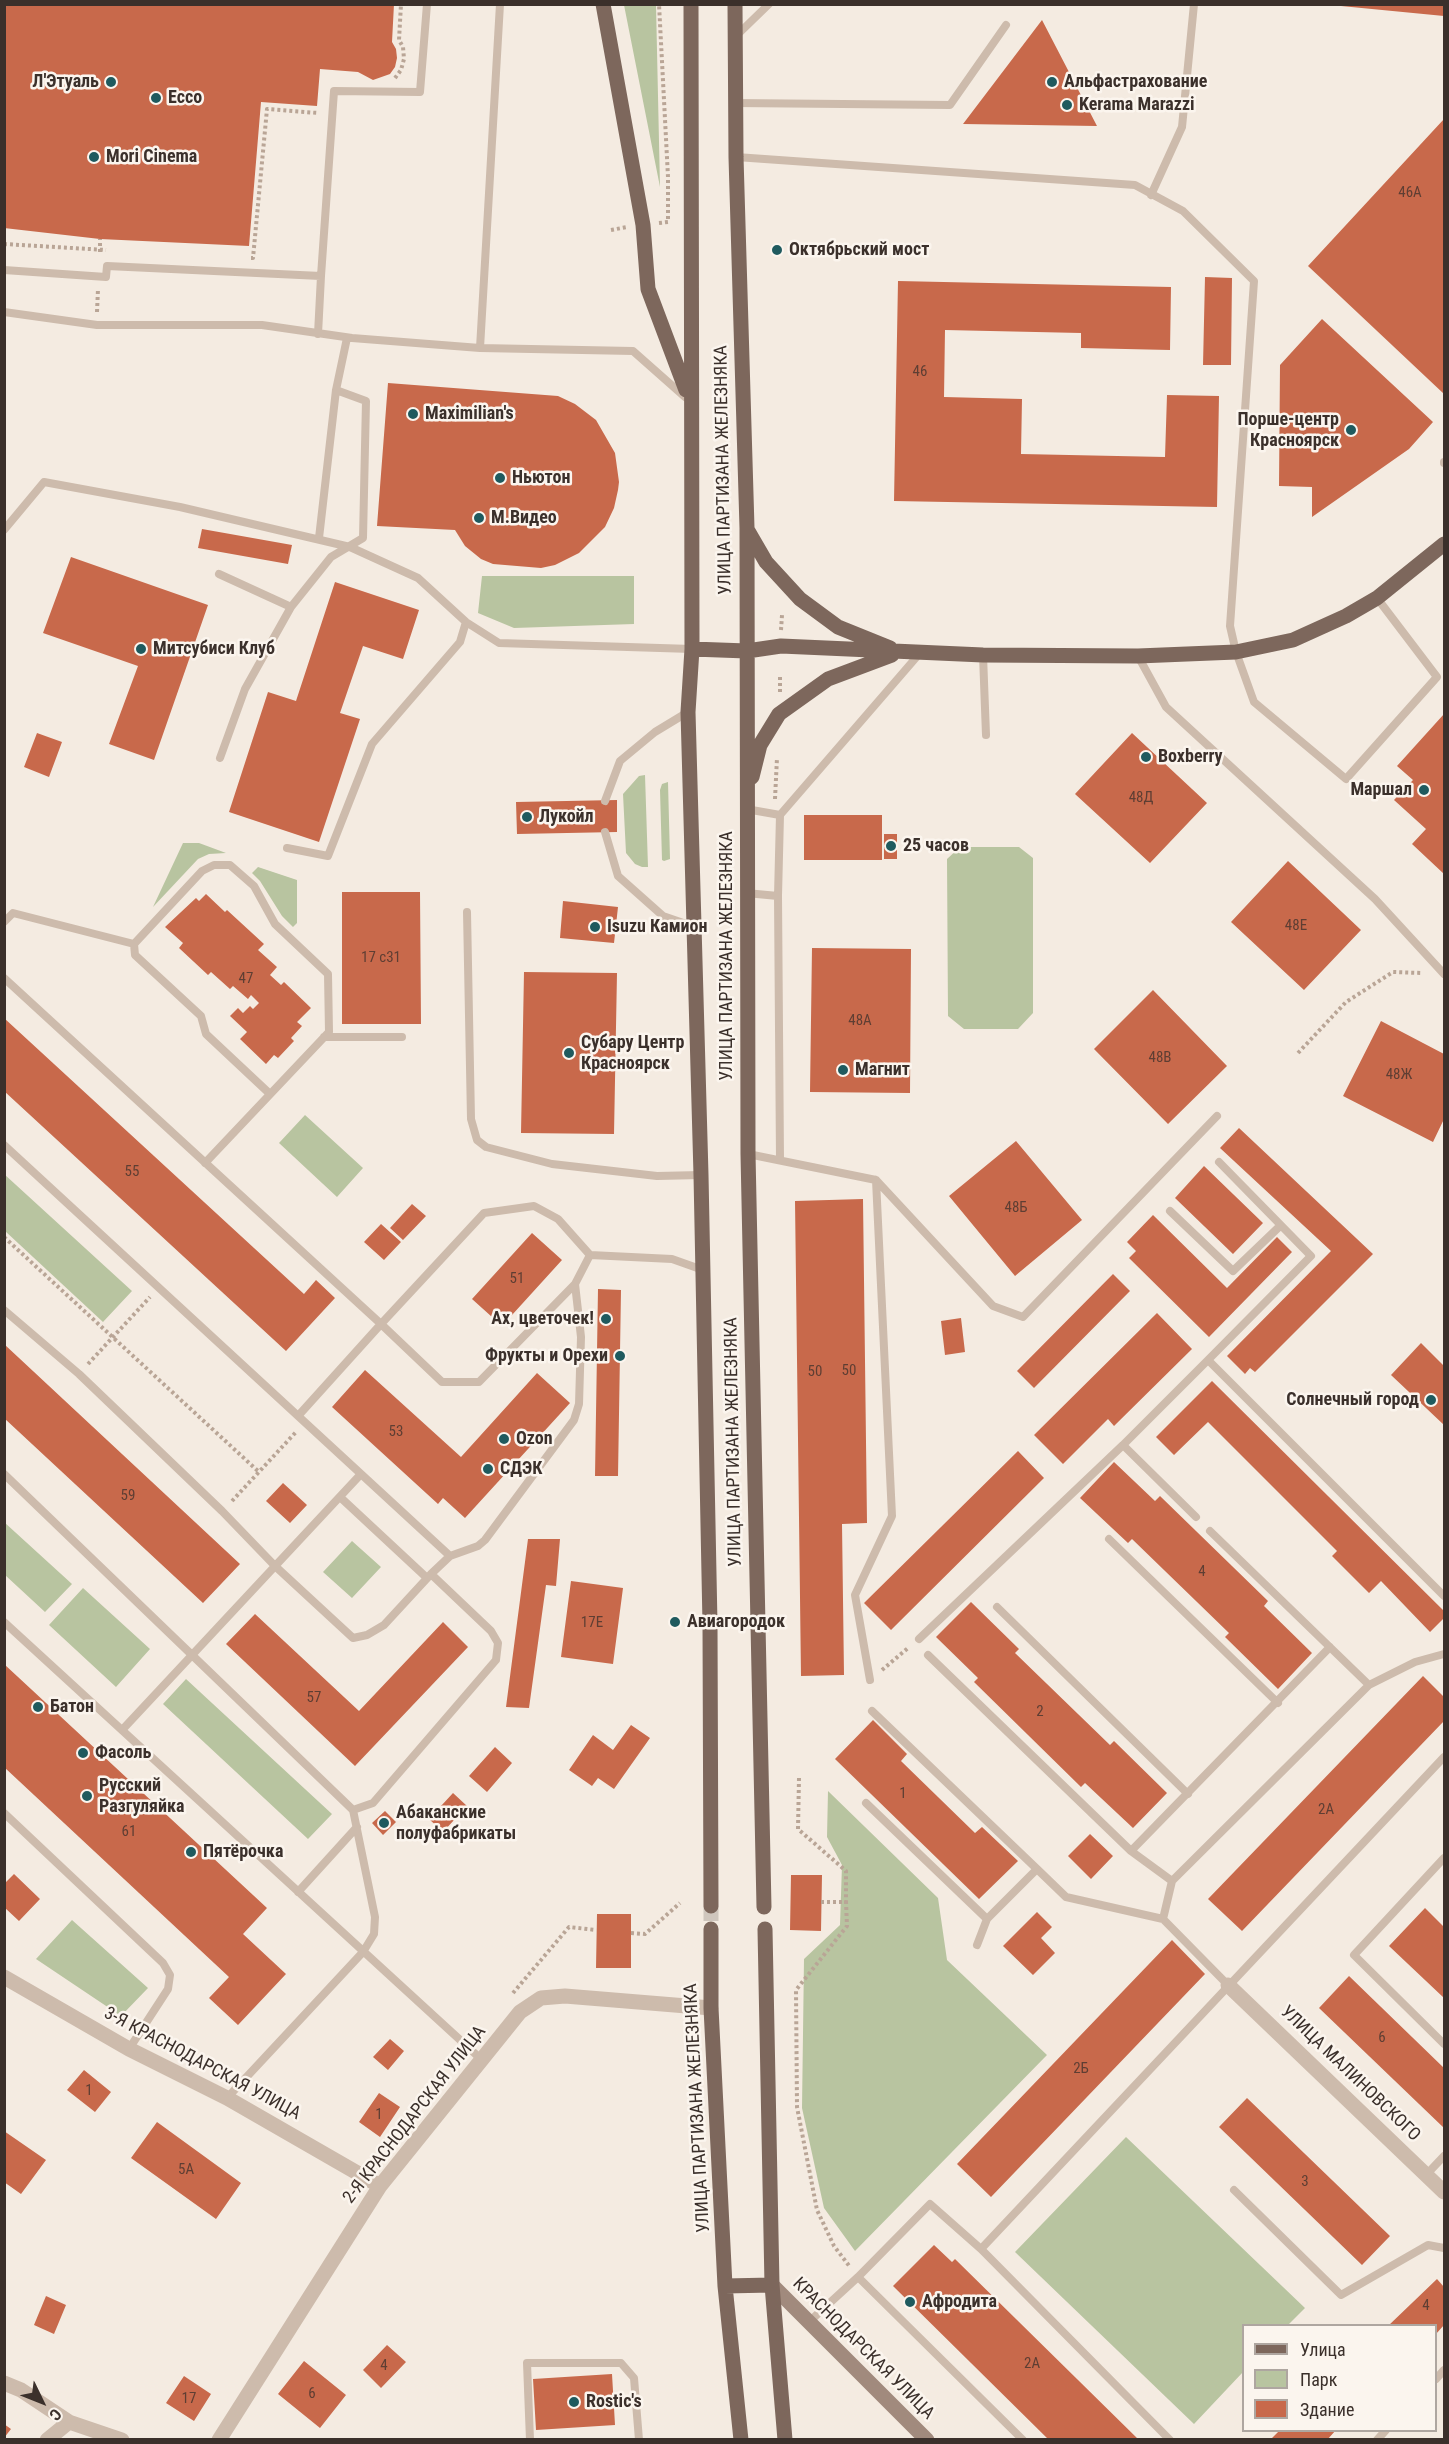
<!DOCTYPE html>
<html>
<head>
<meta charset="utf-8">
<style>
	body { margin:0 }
	#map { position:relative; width:1449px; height:2444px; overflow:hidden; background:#f4ebe1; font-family:"Roboto Condensed",sans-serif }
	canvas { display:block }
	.frame { position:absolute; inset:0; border:6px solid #3b302b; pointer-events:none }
	.legend { position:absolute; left:1242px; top:2324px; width:195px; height:108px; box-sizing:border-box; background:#fbf5ee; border:2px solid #aea6a0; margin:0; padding:8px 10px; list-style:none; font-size:18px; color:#3b302b }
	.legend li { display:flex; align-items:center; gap:12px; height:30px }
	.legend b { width:30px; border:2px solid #aea6a0 }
	.north { position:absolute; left:12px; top:2372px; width:60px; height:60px; -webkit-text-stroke:4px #fbf5ee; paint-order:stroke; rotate:133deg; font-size:16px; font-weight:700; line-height:24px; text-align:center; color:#3b302b }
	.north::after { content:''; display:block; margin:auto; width:21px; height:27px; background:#3b302b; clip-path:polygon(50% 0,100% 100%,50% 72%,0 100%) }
</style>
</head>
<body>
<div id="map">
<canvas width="1449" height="2444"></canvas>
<div class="frame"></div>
<ul class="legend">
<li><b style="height:8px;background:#7d675c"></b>Улица</li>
<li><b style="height:16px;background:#b8c4a0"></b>Парк</li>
<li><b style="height:16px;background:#c8694b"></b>Здание</li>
</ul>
<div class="north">С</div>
</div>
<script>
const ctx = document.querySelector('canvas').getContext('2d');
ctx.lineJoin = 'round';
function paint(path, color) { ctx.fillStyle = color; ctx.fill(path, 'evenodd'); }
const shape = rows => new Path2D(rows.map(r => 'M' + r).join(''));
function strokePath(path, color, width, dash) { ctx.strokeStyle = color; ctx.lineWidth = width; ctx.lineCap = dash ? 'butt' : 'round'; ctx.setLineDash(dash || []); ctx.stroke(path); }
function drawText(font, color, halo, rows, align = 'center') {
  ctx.font = font + ' "Roboto Condensed",sans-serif'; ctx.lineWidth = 5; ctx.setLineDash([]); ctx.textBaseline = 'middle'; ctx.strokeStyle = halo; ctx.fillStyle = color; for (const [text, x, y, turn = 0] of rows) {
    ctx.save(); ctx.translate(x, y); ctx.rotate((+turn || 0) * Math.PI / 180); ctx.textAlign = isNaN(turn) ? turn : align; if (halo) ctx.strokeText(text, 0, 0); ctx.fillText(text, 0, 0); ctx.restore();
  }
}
const green = shape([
	[624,5,656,5,660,187],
	[482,576,634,576,634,624,514,628,478,613],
	[645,775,648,867,642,867,635,864,626,853,623,794,639,776],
	[668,782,670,859,664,861,662,860,660,790,662,784],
	[183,843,199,843,226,853,209,854,198,859,153,907],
	[960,847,1019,847,1033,858,1033,1013,1018,1029,964,1029,948,1016,947,859],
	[258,867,297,880,297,923,293,927,282,916,260,881,252,873],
	[305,1115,363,1168,337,1197,279,1143],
	[4,1174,132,1291,103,1322,5,1231],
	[4,1522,72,1584,45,1612,5,1575],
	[352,1541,381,1567,352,1598,323,1572],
	[83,1588,150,1649,116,1687,49,1625],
	[186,1679,332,1814,308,1839,163,1704],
	[828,1791,938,1898,947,1960,1047,2055,855,2251,824,2208,802,2108,804,1959,840,1925,842,1865,827,1837],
	[72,1920,148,1988,121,2016,36,1959],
	[1126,2137,1305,2308,1288,2325,1244,2326,1243,2372,1194,2424,1015,2252]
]);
const building = shape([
	[4,4,394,4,392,42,396,49,397,58,395,67,390,74,373,80,358,72,320,69,317,106,261,102,249,246,100,239,4,228],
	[1341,4,1444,4,1444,16,1341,6],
	[1042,20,1097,126,963,124],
	[1444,119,1444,394,1308,266],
	[1205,277,1232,278,1231,365,1203,365],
	[898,281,1171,287,1170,350,1081,348,1081,333,945,330,944,397,1022,399,1021,454,1165,457,1167,395,1219,396,1217,507,894,501],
	[1322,319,1433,422,1409,449,1312,517,1312,487,1279,486,1280,365],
	[388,383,558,396,575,404,596,420,615,453,619,482,618,490,614,508,605,527,579,553,555,565,541,568,493,564,481,559,465,546,455,530,377,526],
	[202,529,292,545,288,564,198,548],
	[71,557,208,605,154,760,109,744,138,666,43,633],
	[335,582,419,610,403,659,363,646,340,713,360,719,319,842,229,812,268,692,296,701],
	[1444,714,1444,874,1412,844,1426,829,1394,800,1413,780,1397,766],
	[37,733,62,742,49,777,24,767],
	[1132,733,1207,803,1150,863,1075,794],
	[617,800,617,832,517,834,516,802],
	[804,815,882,815,882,860,804,860],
	[884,834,897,834,897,859,884,859],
	[1288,861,1361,930,1304,990,1231,922],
	[342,892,420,892,421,1024,342,1024],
	[206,894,225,912,227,910,264,944,258,950,277,967,270,975,281,985,284,982,311,1008,297,1022,302,1026,291,1038,294,1041,278,1058,274,1055,266,1064,240,1039,247,1032,230,1016,238,1008,243,1013,250,1006,253,1009,259,1003,251,995,248,999,233,986,230,989,211,972,208,975,179,948,183,943,165,927,196,898,199,901],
	[563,901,618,907,614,943,560,938],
	[812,948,911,949,910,1093,810,1092],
	[524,972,617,973,614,1134,521,1133],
	[1153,990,1227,1066,1168,1124,1094,1049],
	[4,1018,304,1294,316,1280,335,1298,286,1351,4,1091],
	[1381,1021,1444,1054,1444,1119,1433,1142,1343,1096],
	[1239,1128,1373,1254,1255,1372,1250,1368,1245,1374,1227,1356,1331,1251,1220,1148],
	[1016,1141,1082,1220,1015,1276,949,1196],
	[1204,1166,1263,1223,1233,1254,1175,1198],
	[863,1199,867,1523,842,1524,844,1675,801,1676,795,1201],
	[412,1204,426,1216,403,1240,390,1228],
	[1153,1215,1227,1288,1277,1237,1292,1252,1209,1337,1129,1258,1136,1251,1127,1242],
	[381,1224,401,1242,384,1260,364,1242],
	[532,1233,562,1260,502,1326,472,1299],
	[1113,1274,1130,1291,1034,1388,1017,1371],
	[598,1289,621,1290,618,1476,595,1476],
	[1157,1313,1192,1349,1114,1426,1108,1419,1063,1464,1034,1435],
	[961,1318,965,1352,945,1355,941,1321],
	[1421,1343,1444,1366,1444,1425,1391,1375],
	[4,1344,240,1564,203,1603,4,1418],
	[365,1370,461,1457,537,1373,570,1403,465,1518,443,1498,438,1504,332,1407],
	[1212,1381,1444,1611,1444,1618,1430,1632,1381,1581,1369,1593,1332,1556,1337,1551,1208,1422,1174,1455,1156,1437],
	[1018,1451,1044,1478,891,1630,864,1603],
	[1114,1462,1155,1501,1160,1496,1268,1601,1264,1606,1312,1653,1278,1689,1225,1637,1229,1633,1132,1539,1128,1543,1080,1498],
	[283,1483,307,1505,290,1523,266,1501],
	[528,1539,560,1539,556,1586,546,1585,529,1708,506,1707],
	[571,1581,623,1588,613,1664,561,1657],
	[971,1602,1019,1649,1015,1653,1110,1745,1114,1741,1167,1793,1133,1828,1085,1783,1081,1787,974,1682,978,1678,936,1637],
	[255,1614,359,1711,443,1622,468,1647,355,1766,226,1644],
	[4,1664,267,1908,243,1934,286,1974,238,2025,209,1998,229,1977,4,1767],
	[1423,1676,1444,1697,1444,1721,1242,1931,1208,1899],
	[873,1720,907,1754,901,1761,975,1833,982,1827,1018,1861,979,1899,835,1759],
	[631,1725,650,1738,614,1789,598,1778,592,1786,569,1770,593,1735,613,1750],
	[495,1747,512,1763,487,1792,469,1776],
	[453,1793,467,1806,443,1832,429,1819],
	[385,1811,396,1822,383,1835,372,1823],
	[1090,1834,1113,1856,1091,1879,1068,1856],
	[14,1874,40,1899,19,1921,4,1907,4,1884],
	[791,1875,822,1875,821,1931,790,1930],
	[1425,1908,1444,1927,1444,1998,1389,1946],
	[1037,1912,1052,1927,1041,1938,1055,1953,1033,1975,1003,1946],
	[597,1914,631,1914,631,1968,596,1968],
	[1172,1940,1205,1974,991,2197,957,2164],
	[1349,1976,1444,2068,1444,2128,1319,2008],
	[390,2039,404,2051,388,2070,373,2057],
	[84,2070,111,2092,95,2112,67,2090],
	[379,2093,400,2107,380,2137,359,2122],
	[1247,2098,1390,2236,1362,2265,1219,2127],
	[157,2122,241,2183,216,2219,131,2158],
	[4,2131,46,2160,21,2194,4,2182],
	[934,2245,952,2262,955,2259,1139,2440,1049,2440,893,2286],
	[1437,2279,1444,2287,1444,2325,1436,2334,1436,2326,1388,2326],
	[46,2296,66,2305,54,2334,34,2325],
	[387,2345,406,2362,381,2388,363,2370],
	[304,2361,346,2395,320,2428,278,2394],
	[612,2374,615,2425,536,2430,533,2379],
	[184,2376,211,2394,194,2421,166,2403],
	[4,2424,11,2429,4,2438],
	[1280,2430,1336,2430,1327,2440,1270,2440]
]);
const primaryTunnel = shape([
	[711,1906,711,1929]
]);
const path = shape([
	[395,78,401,70,404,59,403,47,399,40,401,4],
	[659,223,668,222,668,177,659,4],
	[611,230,627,227],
	[4,244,106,250],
	[100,252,100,239],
	[251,258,253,258,267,109,318,113],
	[97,312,98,289],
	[781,630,782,615],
	[780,692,780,675],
	[775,799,777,758],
	[1298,1053,1346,1002,1393,972,1422,973],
	[4,1237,259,1472],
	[88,1364,150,1297],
	[232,1501,296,1432],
	[882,1670,908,1648],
	[799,1778,798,1829,846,1871,846,1902],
	[821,1902,846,1902,847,1926,796,1990,797,2107,817,2210,834,2246,850,2267],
	[631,1933,645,1934,680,1903],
	[513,1993,569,1927,596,1930]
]);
const service = shape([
	[735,37,769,4],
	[735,103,950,105,1006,25],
	[736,157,1135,185,1183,211,1254,281,1230,626,1236,652,1254,702,1346,779,1437,677,1377,598],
	[1151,195,1182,127,1194,4],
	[4,270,106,277,107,266,321,276,334,91,420,92,427,4],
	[4,312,97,325,262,325,352,338,480,348,633,351,685,397],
	[318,334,321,276],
	[480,348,500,4],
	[1444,462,1444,463],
	[4,530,44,482,180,507,350,547,418,578,466,622,499,643,692,649],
	[319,538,336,390,347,338],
	[219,574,291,607],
	[983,655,986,735],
	[1138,656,1166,707,1375,899,1444,974],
	[220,758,245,689,291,607,331,557,363,538,366,401,336,390],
	[605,801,620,761,655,732,688,712],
	[746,809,780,815],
	[605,832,618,876,663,916,695,927],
	[287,848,328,856,372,744,460,642,466,622],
	[746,893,778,896],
	[467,912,471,1119,477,1140,486,1147,552,1164,657,1176,701,1175],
	[4,922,13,913,134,944,202,871,214,865,230,865,254,886,275,924,328,974,329,1032,205,1163],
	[134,944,135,955,201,1016,206,1034,270,1094],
	[4,978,381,1324,298,1416],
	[324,1037,402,1037],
	[4,1145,450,1556],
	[748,1154,876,1180,892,1516,855,1595,870,1680],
	[780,1160,778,896,780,815,920,653],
	[876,1180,993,1306,1023,1317,1217,1116],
	[1170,1211,1233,1271,1280,1226],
	[575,1284,479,1382,442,1382,381,1324,484,1213,534,1206,558,1219,590,1255],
	[4,1310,79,1374,222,1511,275,1566,353,1638,367,1635,384,1625,431,1574,491,1631,498,1643,496,1660,373,1803,353,1810],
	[1208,1360,1311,1256,1219,1162],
	[1123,1445,1196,1517],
	[4,1474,353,1810,375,1917,374,1934,363,1952,227,2098],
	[340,1497,427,1578],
	[1210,1531,1369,1685],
	[1109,1539,1278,1703],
	[431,1574,450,1556,478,1546,485,1540,574,1420,579,1404,581,1337,575,1284,590,1255,672,1259,703,1270],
	[997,1607,1188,1794],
	[4,1622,482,2060],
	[919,1639,1123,1445,1208,1360,1444,1596],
	[928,1655,1131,1851,1172,1881],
	[872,1711,1037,1869],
	[123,1729,361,1474],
	[866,1803,987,1919],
	[4,1813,163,1963,170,1975,168,1989,129,2049],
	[1131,1851,1330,1647],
	[1444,1858,1354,1955,1444,2044],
	[298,1892,357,1827],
	[977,1945,987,1919,1037,1869,1066,1897,1163,1919],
	[1228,1985,1163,1919,1172,1881,1369,1685,1415,1662,1444,1654],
	[1426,2175,1444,2156],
	[1234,2190,1341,2295,1428,2245,1444,2248],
	[858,2277,1023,2440],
	[810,2321,858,2277,930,2204,981,2249],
	[1436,2379,1444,2370],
	[530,2440,527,2363,621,2363,634,2378,639,2440],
	[1170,2440,981,2249,1444,1757],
	[1377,2440,1386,2430]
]);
const minor = shape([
	[4,1977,129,2049,227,2098,380,2186],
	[1228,1985,1444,2192],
	[4,2383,21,2390,69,2422,122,2440],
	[47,2440,69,2422],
	[219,2440,380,2186,520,2012,541,1998,565,1996,711,2008]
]);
const secondary = shape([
	[772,2285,927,2440]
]);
const primary = shape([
	[603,4,643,225,648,289,686,390],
	[691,4,692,649,688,712,701,1175,710,1624,711,1906],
	[735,4,736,157,747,528,748,1154,764,1907],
	[748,531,766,562,800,599,838,627,890,648],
	[692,649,747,651,781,646,983,655,1138,656,1236,652,1293,640,1346,616,1377,598,1444,544],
	[752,777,760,745,779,714,828,679,892,655],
	[711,1929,711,2008,725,2286,741,2440],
	[765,1929,772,2285,785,2440],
	[725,2286,772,2285]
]);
const markers = [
	[111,82,6,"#1f5a5e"],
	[1052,82,6,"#1f5a5e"],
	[156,98,6,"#1f5a5e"],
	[1067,105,6,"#1f5a5e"],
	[94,157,6,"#1f5a5e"],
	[777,250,6,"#1f5a5e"],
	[413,414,6,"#1f5a5e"],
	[1351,430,6,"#1f5a5e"],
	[500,478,6,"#1f5a5e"],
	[479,518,6,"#1f5a5e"],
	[141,649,6,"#1f5a5e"],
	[1146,757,6,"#1f5a5e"],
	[1424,790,6,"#1f5a5e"],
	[527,817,6,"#1f5a5e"],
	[891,846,6,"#1f5a5e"],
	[595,927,6,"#1f5a5e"],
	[569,1053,6,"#1f5a5e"],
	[843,1070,6,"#1f5a5e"],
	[606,1319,6,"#1f5a5e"],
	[620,1356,6,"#1f5a5e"],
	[1431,1400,6,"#1f5a5e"],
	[504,1439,6,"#1f5a5e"],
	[488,1469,6,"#1f5a5e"],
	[675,1622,6,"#1f5a5e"],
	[38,1707,6,"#1f5a5e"],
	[83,1753,6,"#1f5a5e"],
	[87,1796,6,"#1f5a5e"],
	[384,1823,6,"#1f5a5e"],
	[191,1852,6,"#1f5a5e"],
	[910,2302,6,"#1f5a5e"],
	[574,2402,6,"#1f5a5e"]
];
const numberNames = [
	["46А",1410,193],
	["46",920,372],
	["48Д",1141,798],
	["48Е",1296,926],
	["17 с31",381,958],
	["47",246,979],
	["48А",860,1021],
	["48В",1160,1058],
	["48Ж",1399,1075],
	["55",132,1172],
	["48Б",1016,1208],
	["51",517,1279],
	["50",849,1371],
	["50",815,1372],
	["53",396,1432],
	["59",128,1496],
	["4",1202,1572],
	["17Е",592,1623],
	["57",314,1698],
	["2",1040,1712],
	["1",903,1794],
	["2А",1326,1810],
	["61",129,1832],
	["6",1382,2038],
	["2Б",1081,2069],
	["1",89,2091],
	["1",379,2115],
	["5А",186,2170],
	["3",1305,2182],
	["4",1426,2306],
	["2А",1032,2364],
	["4",384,2366],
	["6",312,2394],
	["17",189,2399]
];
const poiNames = [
	["Л'Этуаль",99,82,"right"],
	["Альфастрахование",1064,82],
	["Ecco",168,98],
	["Kerama Marazzi",1079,105],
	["Mori Cinema",106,157],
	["Октябрьский мост",789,250],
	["Maximilian's",425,414],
	["Порше-центр",1339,420,"right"],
	["Красноярск",1339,441,"right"],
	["Ньютон",512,478],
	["М.Видео",491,518],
	["Митсубиси Клуб",153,649],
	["Boxberry",1158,757],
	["Маршал",1412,790,"right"],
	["Лукойл",539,817],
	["25 часов",903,846],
	["Isuzu Камион",607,927],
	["Субару Центр",581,1043],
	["Красноярск",581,1064],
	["Магнит",855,1070],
	["Ах, цветочек!",594,1319,"right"],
	["Фрукты и Орехи",608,1356,"right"],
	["Солнечный город",1419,1400,"right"],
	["Ozon",516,1439],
	["СДЭК",500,1469],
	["Авиагородок",687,1622],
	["Батон",50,1707],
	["Фасоль",95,1753],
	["Русский",99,1786],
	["Разгуляйка",99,1807],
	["Абаканские",396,1813],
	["полуфабрикаты",396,1834],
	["Пятёрочка",203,1852],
	["Афродита",922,2302],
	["Rostic's",586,2402]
];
const streetNames = [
	["УЛИЦА ПАРТИЗАНА ЖЕЛЕЗНЯКА",724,470,-91],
	["УЛИЦА ПАРТИЗАНА ЖЕЛЕЗНЯКА",727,956,-90],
	["УЛИЦА ПАРТИЗАНА ЖЕЛЕЗНЯКА",734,1442,-91],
	["3-Я КРАСНОДАРСКАЯ УЛИЦА",202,2064,28],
	["УЛИЦА МАЛИНОВСКОГО",1350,2074,44],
	["УЛИЦА ПАРТИЗАНА ЖЕЛЕЗНЯКА",698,2108,-93],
	["2-Я КРАСНОДАРСКАЯ УЛИЦА",415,2115,-52],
	["КРАСНОДАРСКАЯ УЛИЦА",863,2349,45]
];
paint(green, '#b8c4a0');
paint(building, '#c8694b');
strokePath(primaryTunnel, '#cfc6bd', 15, [15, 8]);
strokePath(path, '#b9a596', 4, [3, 3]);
strokePath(service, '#cdbbac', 8);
strokePath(minor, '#cdbbac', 15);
strokePath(secondary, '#a18a7d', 15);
strokePath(primary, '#7d675c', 15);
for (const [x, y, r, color] of markers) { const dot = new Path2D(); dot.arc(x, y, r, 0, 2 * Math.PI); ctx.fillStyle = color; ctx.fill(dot); strokePath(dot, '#fbf5ee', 2); }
drawText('15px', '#5e3e33', null, numberNames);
drawText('bold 18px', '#3b302b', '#fbf5ee', poiNames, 'left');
drawText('18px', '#3b302b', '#fbf5ee', streetNames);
</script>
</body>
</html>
